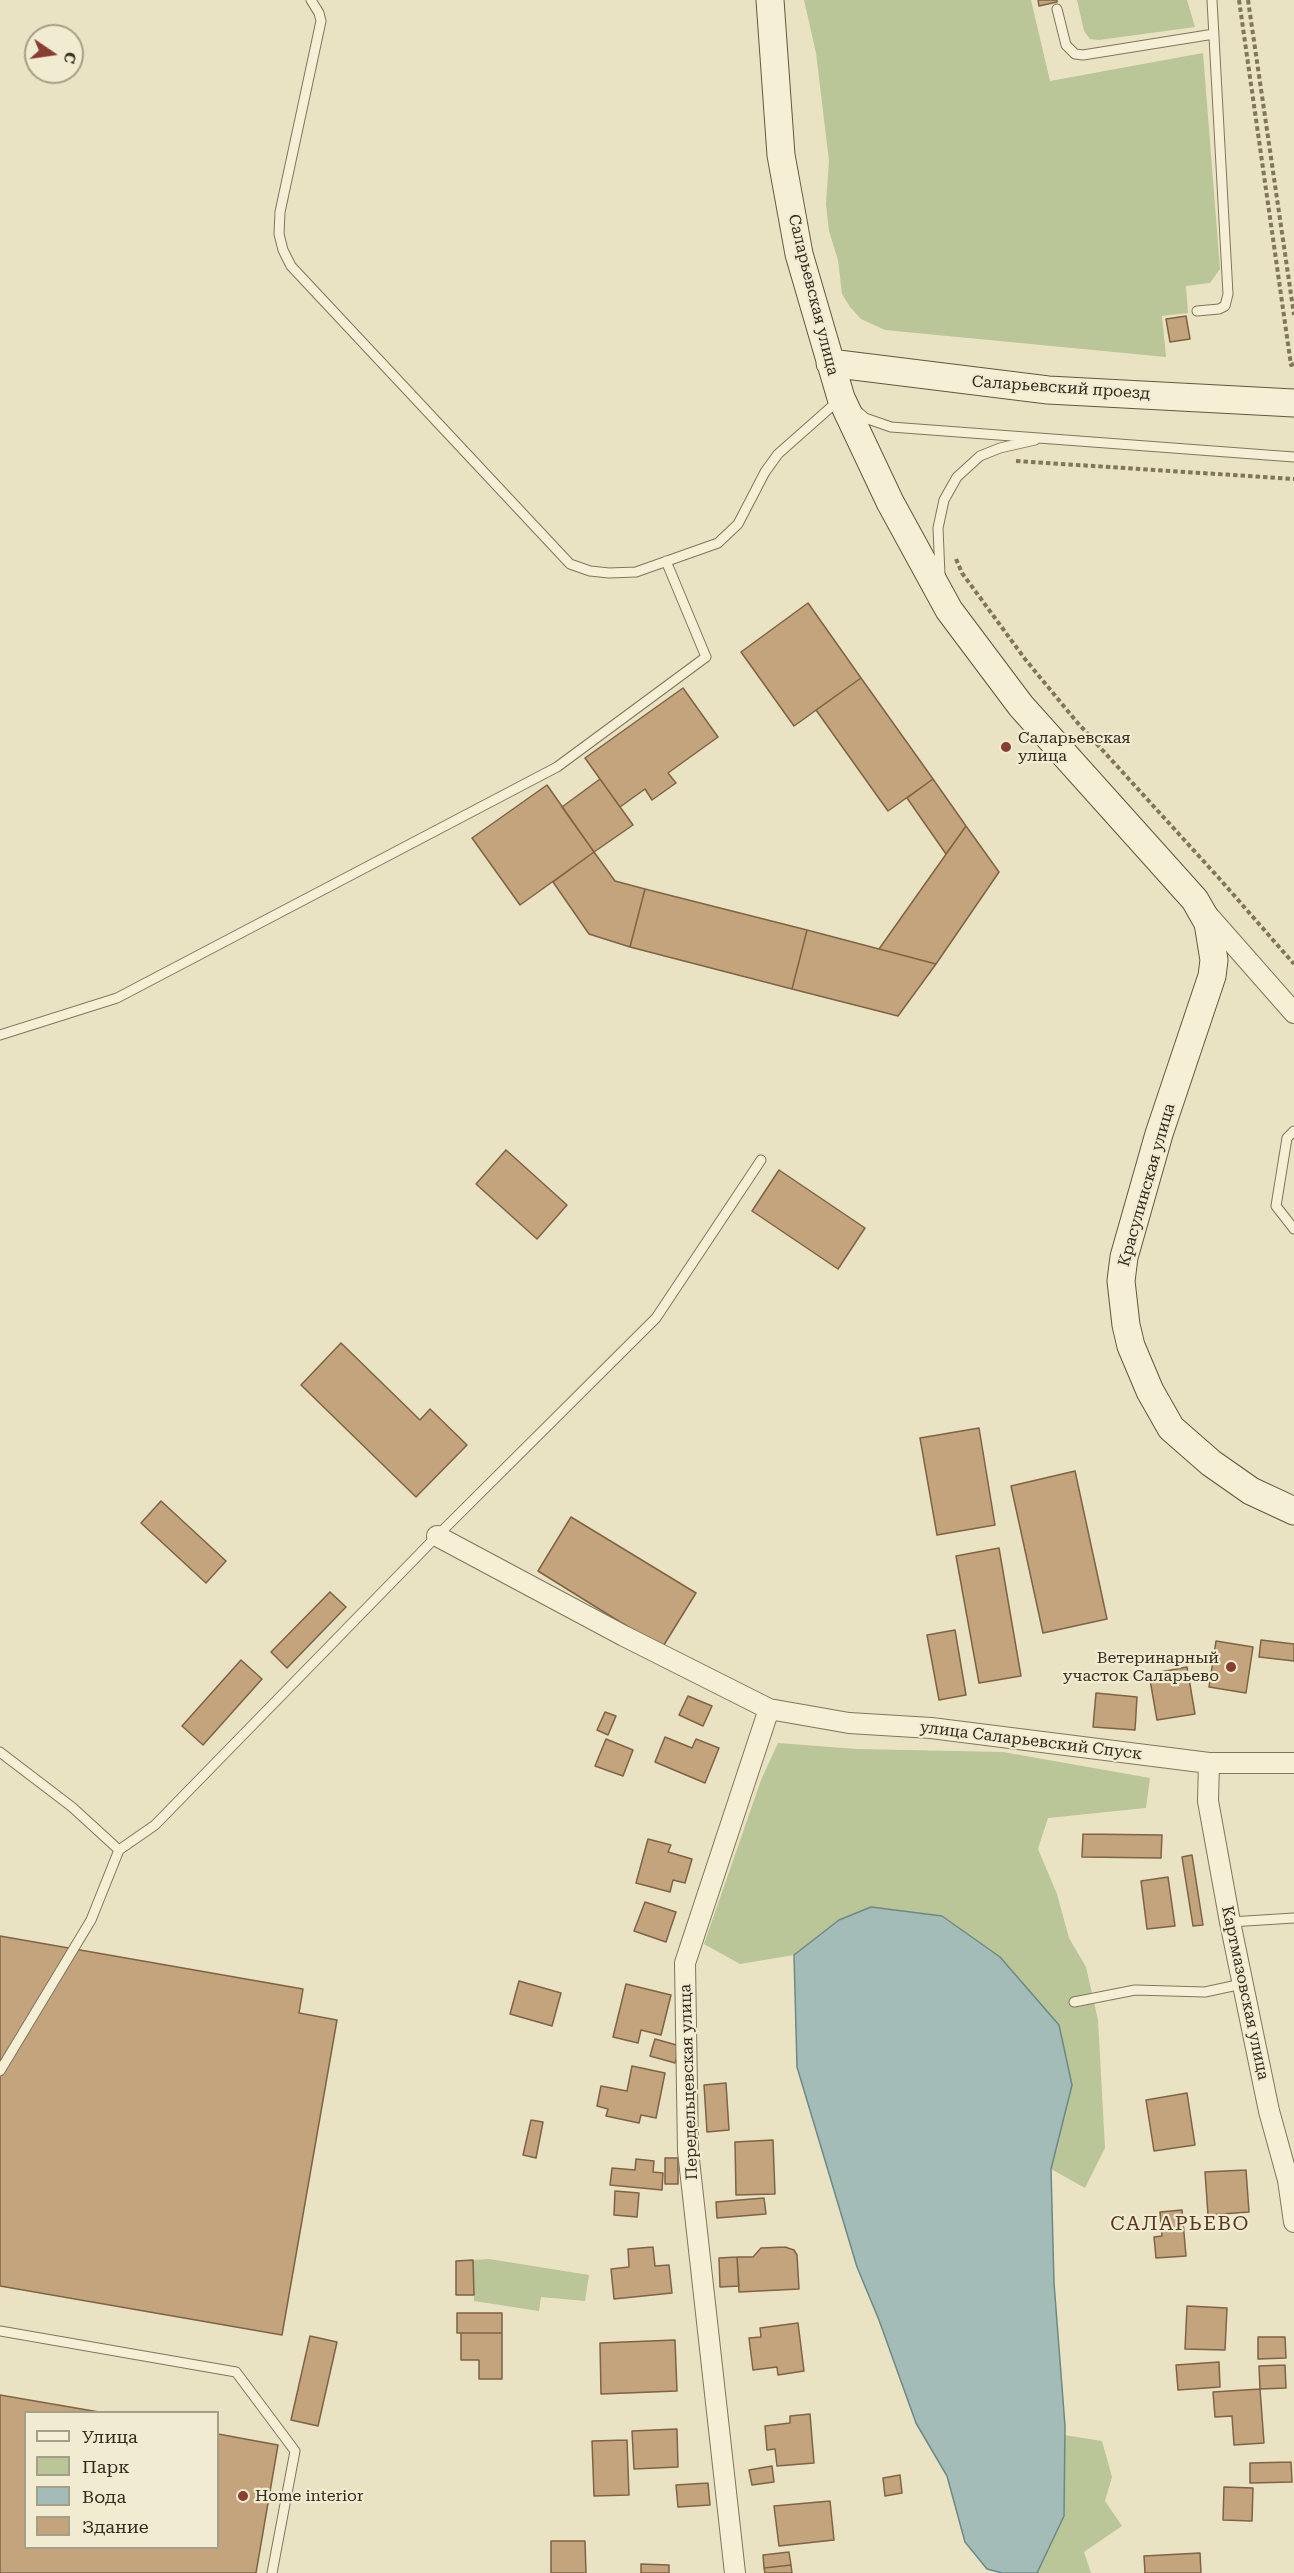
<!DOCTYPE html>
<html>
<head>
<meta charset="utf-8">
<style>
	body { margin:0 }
	#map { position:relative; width:1294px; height:2573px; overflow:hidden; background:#e9e3c3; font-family:"Roboto Serif",serif }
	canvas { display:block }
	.legend { position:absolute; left:24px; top:2411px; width:195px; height:138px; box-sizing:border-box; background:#f1ecd1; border:2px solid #a59f89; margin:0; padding:8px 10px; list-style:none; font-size:18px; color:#322b1e }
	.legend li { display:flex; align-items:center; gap:12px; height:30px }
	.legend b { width:30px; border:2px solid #a59f89 }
	.north { position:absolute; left:24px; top:24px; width:60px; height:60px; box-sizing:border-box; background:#f1ecd1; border:2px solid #a59f89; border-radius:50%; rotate:103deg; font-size:16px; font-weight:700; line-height:24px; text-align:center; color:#322b1e }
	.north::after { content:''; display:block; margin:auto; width:21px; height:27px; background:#8a3e32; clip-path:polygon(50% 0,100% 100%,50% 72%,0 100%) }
</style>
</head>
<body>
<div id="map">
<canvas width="1294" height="2573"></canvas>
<ul class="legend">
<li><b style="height:8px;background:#f5f0d5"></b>Улица</li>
<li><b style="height:16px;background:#bac598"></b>Парк</li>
<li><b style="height:16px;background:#a4bcb8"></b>Вода</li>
<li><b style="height:16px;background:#c3a47c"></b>Здание</li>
</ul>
<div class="north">С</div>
</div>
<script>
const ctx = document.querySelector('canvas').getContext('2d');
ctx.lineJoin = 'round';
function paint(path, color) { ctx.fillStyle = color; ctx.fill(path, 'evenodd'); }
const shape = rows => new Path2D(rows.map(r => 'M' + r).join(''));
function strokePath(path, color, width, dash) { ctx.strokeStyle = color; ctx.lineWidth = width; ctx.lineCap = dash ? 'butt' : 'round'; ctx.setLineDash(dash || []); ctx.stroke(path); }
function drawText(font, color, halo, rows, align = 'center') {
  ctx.font = font + ' "Roboto Serif",serif'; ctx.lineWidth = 4.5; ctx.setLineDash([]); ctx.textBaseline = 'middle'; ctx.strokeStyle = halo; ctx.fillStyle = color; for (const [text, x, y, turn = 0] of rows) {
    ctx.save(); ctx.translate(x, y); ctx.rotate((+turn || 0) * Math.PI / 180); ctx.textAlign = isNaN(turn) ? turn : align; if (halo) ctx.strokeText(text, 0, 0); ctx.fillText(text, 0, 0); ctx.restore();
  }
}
const green = shape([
	[804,0,1031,0,1050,81,1203,53,1220,269,1210,283,1186,286,1188,313,1162,316,1166,357,885,330,861,319,850,307,842,294,838,260,829,231,826,204,829,161,816,53],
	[1077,0,1187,0,1195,27,1099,40,1090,39,1084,31],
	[778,1743,857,1749,1003,1752,1150,1778,1146,1808,1048,1818,1038,1849,1057,1894,1069,1938,1086,1967,1098,2020,1105,2148,1085,2188,1051,2169,1072,2085,1000,1957,942,1916,871,1907,839,1920,794,1955,740,1964,704,1944,761,1780],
	[489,2259,589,2275,585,2301,541,2297,539,2311,474,2301,473,2260],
	[1064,2435,1102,2441,1112,2477,1105,2501,1122,2526,1084,2552,1091,2573,1037,2573,1064,2516]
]);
const water = shape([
	[871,1907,942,1916,1000,1957,1059,2025,1072,2085,1051,2169,1054,2283,1065,2426,1064,2516,1037,2573,1002,2573,987,2569,965,2542,947,2476,916,2423,879,2320,857,2267,797,2067,794,1955,839,1920,871,1907]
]);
const building = shape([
	[1038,0,1057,0,1057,2,1039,6,1038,0],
	[1186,316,1190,339,1170,342,1166,319,1186,316],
	[808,603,861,678,794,726,741,652,808,603],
	[861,678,933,779,888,811,816,710,861,678],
	[683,688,718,737,668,773,676,783,652,800,645,789,620,807,585,758,683,688],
	[600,779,633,825,594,852,562,807,600,779],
	[933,779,966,826,946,854,907,798,933,779],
	[547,785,594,852,520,905,472,838,547,785],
	[966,826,999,872,936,964,879,949,966,826],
	[594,852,615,881,645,889,630,947,589,934,553,882,594,852],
	[645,889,807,930,792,989,630,947,645,889],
	[807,930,879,949,936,964,898,1016,792,989,807,930],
	[506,1150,567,1205,537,1239,476,1184,506,1150],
	[779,1170,865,1228,838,1269,752,1211,779,1170],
	[341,1343,420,1420,430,1409,467,1445,416,1497,301,1385,341,1343],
	[979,1428,995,1525,937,1535,920,1438,979,1428],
	[1075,1471,1107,1619,1043,1633,1011,1486,1075,1471],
	[161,1501,226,1561,206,1583,141,1523,161,1501],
	[571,1517,696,1593,662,1648,538,1571,571,1517],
	[999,1548,1021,1676,979,1683,956,1556,999,1548],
	[330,1592,346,1607,287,1668,271,1652,330,1592],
	[955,1630,966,1695,939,1700,927,1635,955,1630],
	[1261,1640,1294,1644,1294,1661,1259,1657,1261,1640],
	[1216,1641,1253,1647,1246,1693,1209,1687,1216,1641],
	[241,1660,262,1679,203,1745,182,1726,241,1660],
	[1187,1667,1195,1714,1157,1720,1149,1674,1187,1667],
	[1096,1693,1137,1697,1135,1730,1093,1727,1096,1693],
	[688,1696,712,1706,703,1726,679,1715,688,1696],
	[605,1712,616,1716,608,1735,597,1730,605,1712],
	[665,1737,692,1748,696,1739,719,1748,705,1783,655,1762,665,1737],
	[606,1739,633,1750,623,1776,595,1766,606,1739],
	[1083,1834,1162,1835,1161,1858,1082,1857,1083,1834],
	[648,1839,671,1845,668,1852,692,1859,685,1883,673,1880,670,1892,636,1883,648,1839],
	[1192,1855,1203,1925,1193,1926,1182,1857,1192,1855],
	[1168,1877,1175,1926,1147,1929,1141,1881,1168,1877],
	[645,1902,676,1912,666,1942,634,1931,645,1902],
	[0,1936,303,1989,299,2013,337,2020,282,2335,0,2286,0,1936],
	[519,1981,561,1993,552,2026,510,2014,519,1981],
	[626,1984,671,1995,661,2035,641,2030,638,2043,613,2037,626,1984],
	[655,2039,680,2046,675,2063,650,2056,655,2039],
	[632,2066,665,2073,656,2118,641,2115,639,2123,606,2116,608,2109,597,2106,601,2086,627,2091,632,2066],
	[726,2083,729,2130,707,2132,704,2085,726,2083],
	[1187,2093,1195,2145,1154,2151,1146,2100,1187,2093],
	[531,2120,543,2122,536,2158,523,2155,531,2120],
	[773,2140,775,2194,736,2195,735,2142,773,2140],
	[665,2158,678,2158,678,2184,665,2184,665,2158],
	[636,2159,654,2161,653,2172,663,2173,662,2190,610,2185,612,2168,635,2170,636,2159],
	[1246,2170,1249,2212,1208,2215,1205,2172,1246,2170],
	[615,2191,639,2193,637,2217,614,2215,615,2191],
	[764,2198,766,2214,717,2218,716,2202,764,2198],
	[1182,2210,1186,2256,1156,2258,1154,2237,1162,2236,1160,2212,1182,2210],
	[653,2247,655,2266,669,2265,672,2293,614,2299,611,2269,629,2267,628,2249,653,2247],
	[785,2247,794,2250,797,2255,799,2289,739,2292,737,2257,753,2257,761,2248,785,2247],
	[737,2257,739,2286,720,2287,719,2258,737,2257],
	[473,2260,474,2295,456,2295,456,2261,473,2260],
	[1187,2306,1227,2308,1225,2350,1185,2349,1187,2306],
	[457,2313,502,2313,502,2333,457,2333,457,2313],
	[798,2323,804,2371,778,2375,777,2367,753,2370,749,2338,761,2337,760,2328,798,2323],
	[461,2333,502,2333,502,2379,479,2379,479,2360,461,2360,461,2333],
	[310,2336,337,2342,318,2426,291,2420,310,2336],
	[1258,2337,1285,2337,1286,2358,1258,2359,1258,2337],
	[675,2340,677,2391,601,2394,600,2343,675,2340],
	[1219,2362,1220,2387,1178,2390,1176,2365,1219,2362],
	[1285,2365,1286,2388,1260,2389,1259,2366,1285,2365],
	[1260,2389,1264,2443,1234,2445,1232,2416,1215,2417,1213,2392,1260,2389],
	[0,2395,99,2412,26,2412,26,2548,218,2548,218,2434,278,2445,256,2573,0,2573,0,2395],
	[810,2414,814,2463,777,2466,775,2449,767,2450,765,2426,790,2423,790,2416,810,2414],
	[677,2429,678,2467,634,2469,632,2431,677,2429],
	[627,2440,629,2495,594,2496,592,2441,627,2440],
	[1291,2462,1292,2482,1250,2483,1250,2463,1291,2462],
	[772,2466,774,2482,752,2485,749,2470,772,2466],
	[900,2475,902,2493,885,2496,883,2478,900,2475],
	[708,2483,710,2505,678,2507,676,2485,708,2483],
	[1224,2487,1253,2488,1252,2521,1223,2520,1224,2487],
	[830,2501,834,2540,779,2546,774,2506,830,2501],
	[551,2541,585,2541,586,2573,551,2573,551,2541],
	[789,2552,791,2565,764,2568,763,2555,789,2552],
	[1200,2553,1201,2573,1145,2573,1144,2556,1200,2553],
	[641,2564,669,2565,669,2573,641,2573,641,2564],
	[791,2565,792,2573,765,2573,764,2568,791,2565]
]);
const path = shape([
	[1239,0,1291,365,1294,364],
	[1248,0,1294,315],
	[1016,461,1294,479],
	[956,559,962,573,1025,659,1076,721,1218,877,1294,964]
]);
const lane = shape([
	[311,0,319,13,321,21,280,212,279,234,283,250,291,266,570,564,590,571,609,573,636,572,718,543,738,524,765,472,778,454,839,400],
	[1057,9,1066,45,1075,54,1083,55,1214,34],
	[1197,311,1219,309,1225,306,1228,294,1212,0],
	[857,411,865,418,891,427,1294,457],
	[940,575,938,528,944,500,957,477,980,456,1000,448,1035,440],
	[0,1035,117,998,557,767,706,657,666,561],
	[1294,1131,1287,1138,1276,1206,1294,1229],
	[0,1752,72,1807,119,1850,155,1825,437,1536,656,1318,761,1160],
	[1230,1922,1294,1918],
	[1074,2002,1135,1990,1205,1992,1242,1984],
	[0,2071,91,1920,119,1850],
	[0,2331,236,2372,295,2451,272,2573]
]);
const street = shape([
	[1207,914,1294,1013],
	[437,1536,624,1636,769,1709,849,1723,931,1728,1209,1763,1294,1763],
	[1209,1763,1208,1801,1230,1922,1269,2111,1288,2180,1294,2222],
	[735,2573,688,2151,685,1963,769,1709]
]);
const secondary = shape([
	[770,0,781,155,799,254,841,398,890,502,949,610,1021,706,1195,900,1208,923,1214,960,1212,976,1159,1134,1124,1257,1121,1281,1126,1325,1131,1346,1150,1391,1171,1428,1211,1463,1251,1491,1294,1511],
	[830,363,1048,390,1294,403]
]);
const markers = [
	[1006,747,6,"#8a3e32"],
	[1231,1667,6,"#8a3e32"],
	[243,2496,6,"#8a3e32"]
];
const streetNames = [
	["Саларьевская улица",813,295,76],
	["Саларьевский проезд",1061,388,4],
	["Красулинская улица",1147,1185,-74],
	["улица Саларьевский Спуск",1031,1741,7],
	["Картмазовская улица",1245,1993,78],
	["Передельцевская улица",689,2082,-92]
];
const poiNames = [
	["Саларьевская",1018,738],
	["улица",1018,756],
	["Ветеринарный",1219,1658,"right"],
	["участок Саларьево",1219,1676,"right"],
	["Home interior",255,2496]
];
const quarterNames = [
	["САЛАРЬЕВО",1180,2224]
];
paint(green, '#bac598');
paint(water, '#a4bcb8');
strokePath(water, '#6d8986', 1.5);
paint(building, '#c3a47c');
strokePath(building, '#7e6344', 1.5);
strokePath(lane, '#81755c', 11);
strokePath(street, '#81755c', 22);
strokePath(secondary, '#63563f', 29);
strokePath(path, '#81755c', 4, [4.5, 3]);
strokePath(lane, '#f5f0d5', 9);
strokePath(street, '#f5f0d5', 20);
strokePath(secondary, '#f5f0d5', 27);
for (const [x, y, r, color] of markers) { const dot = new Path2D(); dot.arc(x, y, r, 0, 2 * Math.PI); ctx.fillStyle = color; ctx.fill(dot); strokePath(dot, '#f1ecd1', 2); }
drawText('16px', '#322b1e', '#f1ecd1', streetNames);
drawText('16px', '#322b1e', '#f1ecd1', poiNames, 'left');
ctx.letterSpacing = '1.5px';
drawText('20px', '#5a3622', '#f1ecd1', quarterNames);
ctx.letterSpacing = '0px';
</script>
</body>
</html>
